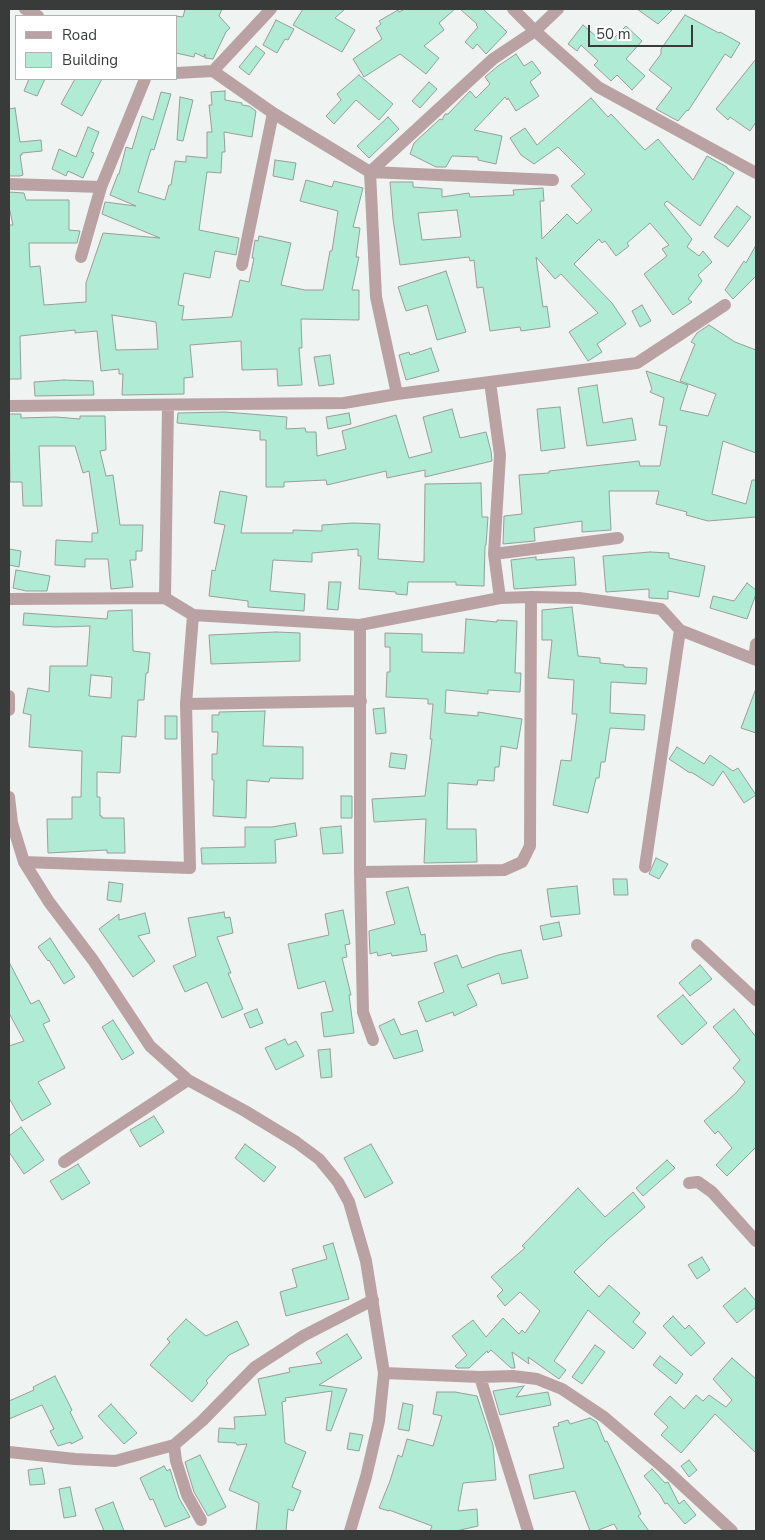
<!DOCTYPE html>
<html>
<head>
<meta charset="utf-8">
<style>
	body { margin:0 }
	#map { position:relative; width:765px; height:1540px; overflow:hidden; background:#eff4f2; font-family:"Nunito Sans",sans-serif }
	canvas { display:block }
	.frame { position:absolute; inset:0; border:10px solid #393b3a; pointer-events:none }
	.legend { position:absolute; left:15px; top:15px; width:162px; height:65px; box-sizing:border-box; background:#fff; border:1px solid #b0b1b0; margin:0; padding:6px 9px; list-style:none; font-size:15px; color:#393b3a }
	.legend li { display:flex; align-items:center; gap:10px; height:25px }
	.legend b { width:25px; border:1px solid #b0b1b0 }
	.scale { position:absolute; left:588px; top:25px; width:105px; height:22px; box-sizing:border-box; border:2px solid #393b3a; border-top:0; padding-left:6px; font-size:15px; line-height:18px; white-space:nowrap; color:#393b3a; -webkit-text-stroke:4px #fff; paint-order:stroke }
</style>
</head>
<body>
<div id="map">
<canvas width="765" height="1540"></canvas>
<div class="frame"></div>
<ul class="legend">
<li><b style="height:6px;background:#baa1a3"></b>Road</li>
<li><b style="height:14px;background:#afebd5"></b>Building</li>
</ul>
<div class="scale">50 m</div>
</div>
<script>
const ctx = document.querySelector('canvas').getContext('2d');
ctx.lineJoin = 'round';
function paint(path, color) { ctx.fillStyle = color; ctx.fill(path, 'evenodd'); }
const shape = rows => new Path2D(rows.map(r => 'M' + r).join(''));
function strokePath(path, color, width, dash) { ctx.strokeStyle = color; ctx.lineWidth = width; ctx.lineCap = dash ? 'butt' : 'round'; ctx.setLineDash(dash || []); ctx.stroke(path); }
const building = shape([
	[185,9,222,9,219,16,230,28,226,32,213,59,205,58,205,54,204,57,195,53,194,57,176,53,176,16,183,17,185,9],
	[303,9,345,9,335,18,355,30,342,52,293,25,303,9],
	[405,9,455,9,439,23,444,30,424,46,439,58,426,74,400,54,364,77,353,59,382,39,376,28,381,24,379,21,398,10,399,12,405,9],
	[460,9,483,9,507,32,486,54,477,44,473,49,465,42,478,27,476,25,477,24,460,9],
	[637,9,673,9,658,24,637,9],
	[685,15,719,33,720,32,740,43,731,58,725,54,688,111,687,110,678,121,656,109,672,88,649,70,661,54,661,49,685,15],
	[276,20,294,29,288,40,285,39,277,53,263,45,276,20],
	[583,25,597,37,602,31,612,40,626,26,642,41,626,59,645,76,632,90,617,75,611,81,594,65,598,61,581,45,577,51,568,44,583,25],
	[256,46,265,53,249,75,239,67,256,46],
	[516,54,524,66,532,61,541,73,530,82,539,96,516,111,508,98,507,100,505,97,474,130,502,136,496,164,478,160,478,157,452,156,446,167,436,167,410,154,414,143,440,119,442,120,445,114,448,114,470,91,476,98,490,84,485,77,498,66,516,54],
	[756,59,756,122,750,131,730,117,728,120,716,109,756,59],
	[359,75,393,104,379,120,356,100,334,124,326,116,341,100,337,94,359,75],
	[29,79,45,79,37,96,24,91,29,79],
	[75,79,102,79,82,116,61,104,75,79],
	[429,82,437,89,420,108,412,101,429,82],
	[225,91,225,100,242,103,242,105,249,106,256,111,252,137,224,132,225,152,222,152,221,173,207,172,199,230,239,238,236,255,215,251,210,278,184,273,178,305,184,306,182,320,232,317,240,280,249,282,254,258,252,258,255,240,258,241,259,236,291,243,281,285,305,290,323,290,330,251,332,251,338,211,300,201,306,180,332,187,334,181,363,188,353,227,360,228,356,257,359,257,352,290,359,290,359,320,301,319,302,348,299,348,302,385,278,386,277,369,242,370,241,341,190,345,193,377,184,378,184,394,122,395,123,374,119,374,119,369,101,371,97,331,75,333,75,330,20,336,21,379,9,379,9,225,13,225,9,207,9,192,24,193,26,200,69,200,69,230,80,231,77,243,29,243,30,267,40,266,44,305,86,302,86,283,103,233,160,238,102,214,105,202,136,206,110,195,118,174,119,174,126,147,132,149,142,116,153,120,161,92,171,94,154,150,151,149,138,192,165,200,169,185,171,185,175,161,186,162,186,156,207,158,207,132,212,132,209,105,212,105,211,92,225,91],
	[112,315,156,322,158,349,116,350,112,315],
	[180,97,193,100,183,141,177,140,180,97],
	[591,98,608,117,611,114,645,150,658,139,693,180,707,156,727,167,727,168,734,173,700,226,667,201,664,204,692,239,687,247,699,256,703,251,712,262,698,275,702,281,688,299,692,302,673,315,644,274,667,256,662,249,669,245,650,223,627,243,629,246,616,256,605,241,602,243,599,239,574,264,612,303,626,324,597,344,602,352,588,361,569,332,598,313,561,274,555,279,536,257,543,307,547,306,550,327,521,331,520,327,490,331,483,287,477,288,474,260,470,261,469,257,400,265,393,219,390,182,413,182,413,187,442,189,442,197,469,193,470,197,514,195,513,190,543,188,544,201,540,201,542,239,567,214,577,224,592,210,571,186,585,174,558,147,534,164,521,155,510,138,525,128,537,145,591,98],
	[457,210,461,237,422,240,418,213,457,210],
	[15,108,20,142,41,140,42,151,22,153,22,155,20,155,23,175,20,176,9,176,9,109,15,108],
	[388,117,399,129,369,158,357,146,388,117],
	[88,127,99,132,91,152,94,153,83,178,68,171,66,176,52,169,59,149,76,157,88,127],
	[275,160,296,163,293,180,273,176,275,160],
	[737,206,751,217,728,247,714,237,737,206],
	[756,245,756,276,733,299,725,290,744,261,746,263,756,245],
	[446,271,466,332,437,340,427,305,406,311,398,287,446,271],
	[642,305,651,321,640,327,632,311,642,305],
	[709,325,735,342,756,350,756,453,723,441,712,494,746,504,752,480,756,480,756,517,708,521,686,515,687,512,656,504,659,491,609,491,611,530,582,532,582,521,534,528,535,541,503,544,504,516,522,514,519,475,549,473,549,471,639,461,640,466,660,466,667,426,659,425,664,398,650,392,652,389,646,371,688,385,680,410,708,416,716,394,680,381,695,344,691,342,697,333,709,325],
	[431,348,439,371,406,380,399,355,409,352,410,355,431,348],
	[330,355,334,384,319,386,314,357,330,355],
	[64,380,93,381,94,395,35,396,34,382,64,380],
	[597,385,603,423,632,418,636,440,587,446,578,388,597,385],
	[560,407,565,448,541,451,537,409,560,407],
	[452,409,460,438,486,432,491,451,492,461,425,477,425,470,387,478,386,471,327,485,326,480,284,482,284,487,266,487,266,440,260,440,260,431,177,423,178,413,225,412,287,417,286,429,305,428,306,432,316,432,317,456,346,449,342,431,396,415,409,458,432,452,423,417,452,409],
	[349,413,351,424,328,429,326,417,349,413],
	[9,414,21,414,21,418,56,417,80,419,80,416,105,416,106,450,100,451,106,476,113,475,120,525,143,525,142,551,136,551,136,560,130,560,133,587,111,589,108,559,85,559,85,567,55,565,56,540,92,542,92,533,98,533,89,471,83,473,75,446,39,446,42,506,23,506,22,482,10,482,9,414],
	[481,483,482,517,488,517,486,545,485,546,484,586,456,585,456,582,408,582,407,595,396,594,396,592,359,589,361,556,358,556,358,549,312,553,312,562,273,560,270,591,305,594,304,611,248,607,248,601,209,596,212,570,215,571,225,525,214,523,220,491,247,496,241,533,293,533,293,530,322,531,322,525,353,523,380,524,378,559,424,562,425,484,481,483],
	[9,549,21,551,19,567,9,565,9,549],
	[650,552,669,553,669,558,705,566,699,597,668,591,668,599,649,598,649,589,606,592,603,556,650,552],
	[536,557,536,560,574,557,576,585,514,589,511,560,536,557],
	[16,570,50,576,47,591,26,591,13,588,16,570],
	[329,582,341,582,338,610,327,609,329,582],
	[747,583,756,590,756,594,747,619,710,608,713,596,734,601,747,583],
	[572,607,578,656,600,658,600,663,624,665,624,667,647,668,646,684,611,682,610,713,645,715,644,730,610,728,605,762,601,762,599,778,596,778,588,813,553,805,561,760,571,761,577,714,572,714,574,680,548,678,552,640,542,640,542,610,572,607],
	[132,610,133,651,150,653,148,673,146,673,144,700,138,700,136,737,122,736,120,773,97,772,97,797,100,797,100,816,102,816,102,818,124,818,125,853,107,853,107,850,48,853,47,819,72,819,72,797,81,797,82,751,29,747,31,715,23,713,28,688,49,692,50,666,87,666,90,626,56,627,23,625,24,613,107,619,108,611,132,610],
	[91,675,112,677,111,698,89,696,91,675],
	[466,619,497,622,497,620,517,621,515,673,521,673,520,692,488,690,488,694,446,690,445,713,478,716,478,712,522,719,517,749,501,746,499,767,495,767,494,781,478,780,477,785,448,783,447,829,476,829,477,862,424,863,426,819,374,822,372,799,425,796,432,739,430,739,433,704,428,704,428,699,386,697,387,672,390,672,390,647,385,647,385,633,422,634,422,652,464,653,466,619],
	[276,632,300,633,300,661,211,664,209,635,276,632],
	[755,691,756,691,756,733,741,728,755,691],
	[384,708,386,733,376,734,373,709,384,708],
	[265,711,263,746,303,747,303,779,270,778,269,782,247,780,246,818,213,816,214,780,212,780,212,754,217,754,218,732,212,732,212,715,219,715,219,712,265,711],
	[165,716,177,716,177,739,165,739,165,716],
	[677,747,704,764,710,755,733,771,738,768,756,795,744,803,723,771,713,786,691,772,690,773,669,759,677,747],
	[391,753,407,755,405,769,389,767,391,753],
	[341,796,352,796,352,818,341,818,341,796],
	[295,823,297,836,275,840,276,863,202,864,201,848,245,847,245,827,272,827,295,823],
	[341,826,343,853,323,854,320,828,341,826],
	[656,858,668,864,659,879,649,874,656,858],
	[613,879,627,879,628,895,614,895,613,879],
	[109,882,123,884,121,902,107,900,109,882],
	[577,886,580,914,551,917,547,889,577,886],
	[408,887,421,935,425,934,427,951,392,956,391,953,378,956,377,952,370,954,369,931,395,924,386,892,408,887],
	[343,910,350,944,345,945,347,957,342,958,351,995,349,995,354,1033,324,1037,321,1013,333,1011,325,981,298,989,288,944,329,935,325,914,343,910],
	[224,912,225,918,230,917,233,933,217,937,231,973,228,973,243,1009,222,1018,207,982,185,992,173,966,196,956,188,918,224,912],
	[145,913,150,933,138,936,155,961,133,977,99,929,119,914,119,920,145,913],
	[559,922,562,936,543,940,540,926,559,922],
	[50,938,75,977,64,984,49,960,48,961,38,947,50,938],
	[521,950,528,978,502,984,499,973,467,985,477,1005,454,1016,453,1012,426,1022,418,1002,444,992,434,963,457,955,462,968,498,955,521,950],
	[9,962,31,1004,39,1000,50,1021,43,1024,65,1068,38,1082,51,1104,22,1121,9,1098,9,1046,24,1041,9,1013,9,962],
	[700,965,712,979,690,996,679,983,700,965],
	[683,995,707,1023,682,1045,657,1016,683,995],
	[257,1009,263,1023,250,1028,244,1014,257,1009],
	[734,1009,756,1037,756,1147,727,1176,716,1165,732,1148,718,1131,715,1134,704,1121,736,1093,745,1082,733,1068,740,1060,713,1027,734,1009],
	[394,1019,401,1035,417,1030,423,1051,394,1059,379,1026,394,1019],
	[113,1020,134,1053,122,1060,102,1027,113,1020],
	[285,1039,288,1045,296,1041,304,1056,276,1070,265,1048,285,1039],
	[330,1049,332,1077,321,1078,318,1050,330,1049],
	[154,1116,164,1132,140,1147,130,1130,154,1116],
	[21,1127,44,1160,24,1174,9,1152,9,1136,21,1127],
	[245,1144,276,1167,264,1182,235,1158,245,1144],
	[371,1144,393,1183,365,1198,344,1158,371,1144],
	[667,1160,675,1168,643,1196,636,1188,667,1160],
	[78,1164,90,1183,62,1200,50,1181,78,1164],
	[578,1188,605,1217,633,1192,645,1207,608,1239,574,1272,599,1297,609,1285,640,1313,633,1322,646,1333,633,1349,588,1310,554,1361,566,1370,559,1379,528,1357,529,1364,512,1352,515,1368,511,1368,491,1350,488,1353,487,1351,469,1368,457,1368,455,1366,467,1355,452,1336,473,1320,486,1337,503,1318,519,1334,522,1330,525,1333,540,1311,520,1292,505,1306,497,1296,503,1290,491,1277,525,1248,522,1246,578,1188],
	[333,1243,349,1299,286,1316,280,1292,297,1287,292,1269,327,1259,323,1246,333,1243],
	[702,1257,710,1270,697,1279,688,1265,702,1257],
	[745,1288,756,1301,756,1307,737,1323,723,1306,745,1288],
	[673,1316,685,1329,689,1325,705,1343,691,1356,663,1326,673,1316],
	[186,1319,206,1336,237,1321,249,1345,229,1355,206,1381,208,1383,192,1402,150,1365,170,1342,167,1339,186,1319],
	[347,1334,362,1358,319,1385,347,1389,331,1431,326,1430,332,1391,285,1398,286,1401,282,1402,285,1443,306,1452,292,1487,301,1491,293,1511,288,1509,286,1531,256,1531,259,1503,229,1490,247,1444,237,1445,236,1443,218,1442,219,1428,235,1429,234,1417,266,1415,258,1379,290,1372,289,1368,322,1363,316,1353,347,1334],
	[595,1345,605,1352,582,1384,572,1377,595,1345],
	[660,1356,683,1374,676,1384,653,1365,660,1356],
	[732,1358,756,1379,756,1453,715,1414,681,1453,661,1435,668,1427,654,1414,670,1396,684,1409,696,1395,703,1401,709,1395,726,1407,732,1400,713,1379,732,1358],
	[55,1376,72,1410,70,1412,83,1438,71,1444,71,1442,58,1446,50,1431,54,1429,42,1405,9,1419,9,1401,34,1390,33,1387,55,1376],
	[524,1386,516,1397,548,1392,551,1405,500,1415,493,1391,524,1386],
	[437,1392,455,1392,477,1396,493,1445,496,1480,463,1483,458,1511,477,1509,478,1526,456,1531,430,1531,432,1526,389,1510,389,1511,379,1508,390,1481,398,1455,402,1457,407,1439,433,1446,442,1416,433,1414,437,1392],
	[403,1403,413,1405,409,1431,398,1429,403,1403],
	[111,1404,137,1433,124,1444,98,1416,111,1404],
	[590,1418,597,1422,605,1442,607,1441,641,1514,638,1516,649,1531,618,1531,614,1524,596,1531,590,1531,575,1491,534,1499,529,1475,564,1468,553,1427,559,1426,558,1423,568,1420,570,1424,590,1418],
	[350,1433,363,1435,359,1451,347,1449,350,1433],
	[200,1455,226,1507,208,1516,194,1492,185,1462,200,1455],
	[689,1460,697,1470,689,1477,681,1466,689,1460],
	[164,1466,167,1471,170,1469,179,1498,190,1517,165,1527,153,1499,150,1500,140,1478,164,1466],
	[42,1468,45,1484,30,1485,28,1470,42,1468],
	[652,1469,665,1483,668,1482,679,1504,684,1500,696,1515,685,1524,667,1503,665,1504,660,1495,644,1476,652,1469],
	[70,1487,76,1516,64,1518,59,1489,70,1487],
	[113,1502,124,1531,104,1531,95,1509,113,1502]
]);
const street = shape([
	[25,9,38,16],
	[513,9,535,31,598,87,756,173],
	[213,71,271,9],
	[176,73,213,71,273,113,370,172,553,180],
	[9,184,101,187],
	[81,257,101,187,145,79],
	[242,265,273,113],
	[490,382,500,455,494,554],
	[397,394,376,297,370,172,493,59,535,31,558,9],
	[9,406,344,403,397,394,637,363,725,305],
	[165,598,168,405],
	[500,598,494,554,618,538],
	[9,599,165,598,193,615,360,625,500,598,531,597,579,598,661,609,680,630,756,660],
	[360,625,360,872,363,1012,373,1040],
	[754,659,756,644],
	[9,696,9,710],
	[186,704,361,701],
	[9,797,12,823,24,862,49,902,93,960,150,1046,188,1080,245,1111,296,1142,319,1159,338,1182,349,1202,366,1261,384,1373,379,1421,366,1477,350,1531],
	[24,862,190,868,186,704,193,615],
	[645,867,680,630],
	[360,872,504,870,522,862,530,846,531,597],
	[697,945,756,1000],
	[64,1162,188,1080],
	[689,1183,698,1182,712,1192,756,1241],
	[384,1373,480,1377,513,1376,537,1379,562,1389,604,1417,665,1469,732,1531],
	[480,1377,528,1531],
	[174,1445,176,1461,187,1495,201,1520],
	[9,1452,75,1459,115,1461,174,1445,202,1421,255,1367,303,1336,373,1300]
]);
paint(building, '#afebd5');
strokePath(building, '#989d9b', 1);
strokePath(street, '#baa1a3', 12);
</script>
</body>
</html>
